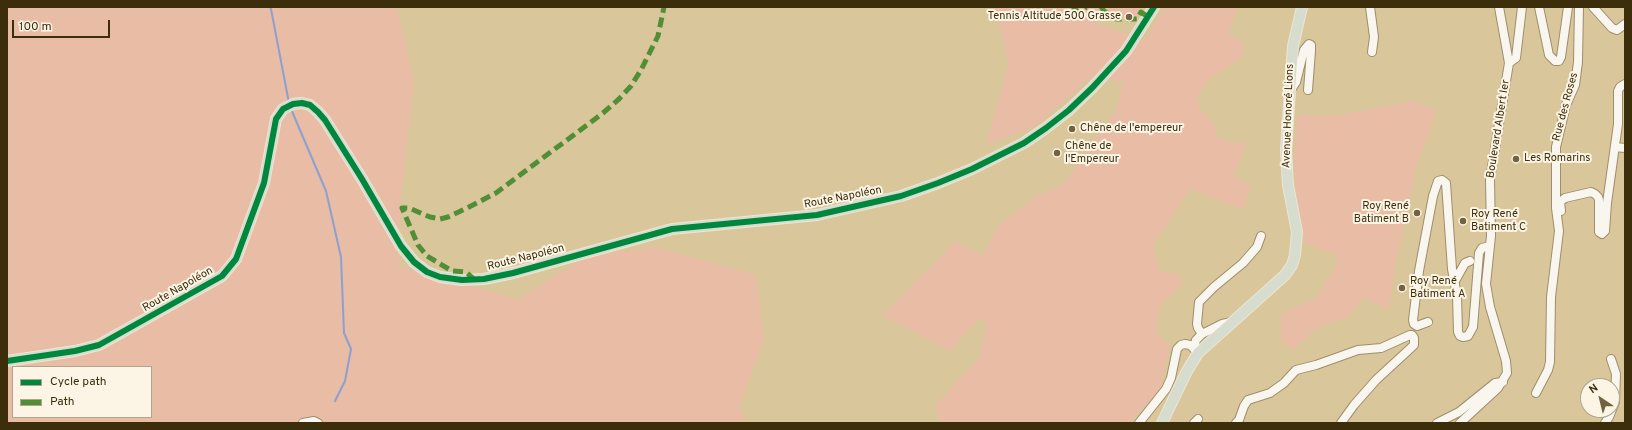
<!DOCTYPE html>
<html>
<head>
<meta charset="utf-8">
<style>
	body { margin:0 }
	#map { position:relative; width:1632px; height:430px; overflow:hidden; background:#d9c69b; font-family:Overpass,sans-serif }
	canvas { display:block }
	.frame { position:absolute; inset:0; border:8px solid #3c2e0b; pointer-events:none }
	.legend { position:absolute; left:12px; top:366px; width:140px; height:52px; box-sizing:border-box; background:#fcf5e6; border:1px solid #afa58e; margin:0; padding:5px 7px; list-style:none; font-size:12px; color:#3c2e0b }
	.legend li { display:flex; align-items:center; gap:8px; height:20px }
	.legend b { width:20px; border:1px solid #afa58e }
	.north { position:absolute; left:1580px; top:378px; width:40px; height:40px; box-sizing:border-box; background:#fcf5e6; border:1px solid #afa58e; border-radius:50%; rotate:325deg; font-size:11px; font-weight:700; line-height:16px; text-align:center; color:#3c2e0b }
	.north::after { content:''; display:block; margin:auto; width:14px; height:18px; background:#73633d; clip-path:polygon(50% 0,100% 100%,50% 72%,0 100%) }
	.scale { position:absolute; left:12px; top:20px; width:98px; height:18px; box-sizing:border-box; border:2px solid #3c2e0b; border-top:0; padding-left:5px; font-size:12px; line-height:14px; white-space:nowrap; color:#3c2e0b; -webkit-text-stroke:3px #fcf5e6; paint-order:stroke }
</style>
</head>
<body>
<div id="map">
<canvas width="1632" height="430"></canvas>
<div class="frame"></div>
<ul class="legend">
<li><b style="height:5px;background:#00873e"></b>Cycle path</li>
<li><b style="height:5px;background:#508f35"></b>Path</li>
</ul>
<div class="north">N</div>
<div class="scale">100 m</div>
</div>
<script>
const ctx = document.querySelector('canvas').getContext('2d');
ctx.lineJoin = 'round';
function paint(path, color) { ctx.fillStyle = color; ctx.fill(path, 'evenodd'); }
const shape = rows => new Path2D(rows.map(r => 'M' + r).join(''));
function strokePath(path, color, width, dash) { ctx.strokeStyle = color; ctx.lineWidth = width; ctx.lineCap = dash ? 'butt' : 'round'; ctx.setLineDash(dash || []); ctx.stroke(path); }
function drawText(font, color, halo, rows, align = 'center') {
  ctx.font = font + ' Overpass,sans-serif'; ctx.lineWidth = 4; ctx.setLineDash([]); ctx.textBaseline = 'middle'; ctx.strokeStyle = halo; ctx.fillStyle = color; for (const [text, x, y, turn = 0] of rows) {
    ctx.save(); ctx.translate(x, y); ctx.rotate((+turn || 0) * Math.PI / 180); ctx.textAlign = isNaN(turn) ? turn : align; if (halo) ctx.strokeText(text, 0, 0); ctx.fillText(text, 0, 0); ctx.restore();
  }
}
const green = shape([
	[7,7,397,7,414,81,401,196,399,266,518,299,590,255,654,247,756,275,764,339,739,408,748,423,7,423],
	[13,367,151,367,151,417,13,417],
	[995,7,1102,7,1097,24,1145,40,1164,7,1237,7,1229,34,1243,43,1242,57,1209,79,1198,95,1199,108,1213,122,1217,137,1236,144,1247,141,1233,177,1251,185,1244,210,1190,189,1153,245,1159,272,1178,274,1182,284,1159,306,1156,333,1170,345,1160,389,1130,423,939,423,935,406,979,358,987,325,979,318,950,351,883,316,956,241,983,256,999,225,1034,198,1063,185,1116,112,1123,81,1092,77,1034,127,986,144,1009,64],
	[1110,7,1140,7,1134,23,1108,10],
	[1413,101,1436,111,1416,169,1398,250,1389,310,1364,297,1346,318,1319,326,1294,349,1281,341,1281,314,1316,298,1337,265,1336,255,1305,243,1296,203,1294,160,1298,115,1335,116]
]);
const stream = shape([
	[270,7,271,9,289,103],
	[291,109,326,191,341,257,344,333,351,349,345,381,335,401]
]);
const minor = shape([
	[1370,7,1374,37,1372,52],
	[1539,7,1549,55,1555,61,1559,61,1561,57,1568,7],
	[1593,7,1612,28,1617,30,1625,24],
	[1509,63,1516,58,1522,7],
	[1290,91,1296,82,1304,50,1309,44,1311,45,1311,51,1308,90],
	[1615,147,1625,148],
	[1561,211,1560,202,1565,198,1591,192,1595,194,1598,197,1599,200,1599,232,1602,234,1605,231,1607,203,1618,124,1618,91,1620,87,1625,84],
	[1455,281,1465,263,1470,261],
	[1428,322,1417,326,1414,324,1413,320,1419,271,1433,196,1438,181,1442,180,1446,183,1452,269,1457,295,1458,332,1460,336,1463,337,1468,336,1473,327,1479,253,1482,248,1490,246],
	[1202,334,1198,328,1197,324,1199,302,1214,287,1243,263,1257,247,1261,236],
	[1194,348,1196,340,1202,334,1222,324,1232,322],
	[1536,393,1548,370,1550,362,1551,297,1559,231,1556,208,1556,147,1566,105,1575,85,1578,62,1579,7],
	[303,423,314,421,318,423],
	[1139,423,1166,389,1171,378,1177,349,1181,345,1185,344,1190,345,1198,353],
	[1194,423,1198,419],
	[1236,423,1239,420,1244,406,1248,400,1270,393,1284,383,1296,370,1316,365,1358,350,1381,348,1410,335,1412,335,1414,338,1414,345,1376,380,1354,405,1341,423],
	[1437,423,1459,412,1495,383,1503,382],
	[1460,423,1498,388,1507,373,1506,361,1490,307,1486,284,1491,236,1490,179,1509,63,1499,7],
	[1605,423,1609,417,1615,402,1616,374,1611,359]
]);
const major = shape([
	[7,361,75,351,99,345,222,276,236,259,264,183,276,119,283,109,293,104,302,103,310,105,318,112,325,120,362,179,401,246,414,262,427,272,440,277,462,280,484,279,513,273,672,229,817,215,901,196,938,183,972,169,1024,143,1046,128,1069,110,1092,88,1126,51,1154,7],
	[1162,423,1187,371,1198,353,1285,275,1292,265,1295,255,1297,232,1288,185,1286,150,1293,46,1302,7]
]);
const quiet = shape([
	[1073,7,1078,12,1081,12,1086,7],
	[1101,7,1105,12,1117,19,1137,19,1141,12,1148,17],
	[475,280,466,272,452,271,427,256,418,245,402,208,409,208,430,217,440,219,448,217,469,207,496,193,603,113,619,99,631,86,641,70,658,36,664,7]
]);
const cycleway = shape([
	[7,361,75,351,99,345,222,276,236,259,264,183,276,119,283,109,293,104,302,103,310,105,318,112,325,120,362,179,401,246,414,262,427,272,440,277,462,280,484,279,513,273,672,229,817,215,901,196,938,183,972,169,1024,143,1046,128,1069,110,1092,88,1126,51,1154,7]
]);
const markers = [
	[1129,17,4,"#73633d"],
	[1072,129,4,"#73633d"],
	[1057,153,4,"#73633d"],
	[1516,159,4,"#73633d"],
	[1417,213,4,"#73633d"],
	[1463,221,4,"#73633d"],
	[1402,288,4,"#73633d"]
];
const poiNames = [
	["Tennis Altitude 500 Grasse",1121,17,"right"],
	["Chêne de l'empereur",1080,129],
	["Chêne de",1065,147],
	["l'Empereur",1065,160],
	["Les Romarins",1524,159],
	["Roy René",1409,207,"right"],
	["Batiment B",1409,220,"right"],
	["Roy René",1471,215],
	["Batiment C",1471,228],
	["Roy René",1410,282],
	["Batiment A",1410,295]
];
const streetNames = [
	["Rue des Roses",1566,107,-75],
	["Avenue Honoré Lions",1289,116,-88],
	["Boulevard Albert Ier",1499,129,-81],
	["Route Napoléon",843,198,-11],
	["Route Napoléon",526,258,-14],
	["Route Napoléon",178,290,-30]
];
paint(green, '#e8bca5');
strokePath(stream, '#8ca0d1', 2);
strokePath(minor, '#9e8e6b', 10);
strokePath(major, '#eee5d2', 12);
strokePath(minor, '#f9f6f0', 8);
strokePath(major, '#d6ddcf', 10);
strokePath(quiet, '#508f35', 5, [10, 5]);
strokePath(cycleway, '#00873e', 6);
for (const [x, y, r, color] of markers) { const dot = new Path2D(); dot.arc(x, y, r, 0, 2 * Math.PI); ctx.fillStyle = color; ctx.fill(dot); strokePath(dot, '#fcf5e6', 1.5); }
drawText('11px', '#3c2e0b', '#fcf5e6', poiNames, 'left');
drawText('11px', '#3c2e0b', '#fcf5e6', streetNames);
</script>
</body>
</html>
